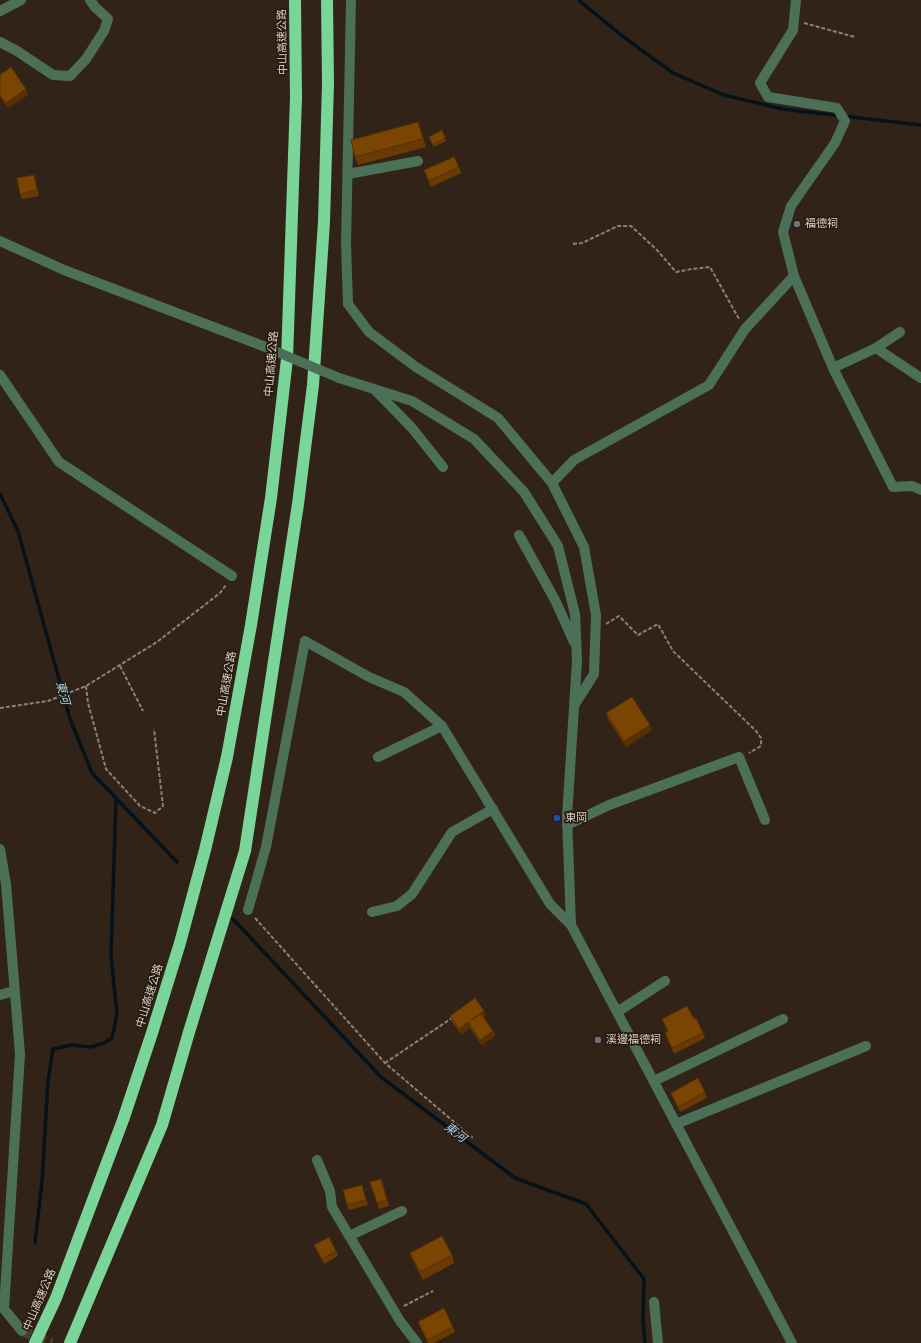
<!DOCTYPE html>
<html>
<head>
<meta charset="utf-8">
<style>
	body { margin:0 }
	canvas { display:block; background:#312318 }
</style>
</head>
<body>
<canvas width="921" height="1343"></canvas>
<script>
const ctx = document.querySelector('canvas').getContext('2d');
ctx.lineJoin = 'round';
const shape = rows => new Path2D(rows.map(r => 'M' + r).join(''));
function strokePath(path, color, width, dash) { ctx.strokeStyle = color; ctx.lineWidth = width; ctx.lineCap = dash ? 'butt' : 'round'; ctx.setLineDash(dash || []); ctx.stroke(path); }
function paint(path, color) { ctx.fillStyle = color; ctx.fill(path, 'evenodd'); }
function drawText(font, color, halo, rows, align = 'center') {
  ctx.font = font + ' "DejaVu Sans","Noto Sans TC",sans-serif'; ctx.lineWidth = 3.5; ctx.setLineDash([]); ctx.textBaseline = 'middle'; ctx.strokeStyle = halo; ctx.fillStyle = color; for (const [text, x, y, turn = 0] of rows) {
    ctx.save(); ctx.translate(x, y); ctx.rotate((+turn || 0) * Math.PI / 180); ctx.textAlign = isNaN(turn) ? turn : align; if (halo) ctx.strokeText(text, 0, 0); ctx.fillText(text, 0, 0); ctx.restore();
  }
}
const stream = shape([
	[579,0,582,3,621,35,673,73,724,95,782,109,921,125],
	[0,494,18,531,70,719,92,773,177,862],
	[233,919,381,1077,515,1178,586,1204,644,1279,643,1320,645,1343],
	[35,1243,42,1182,48,1081,53,1049,72,1045,91,1047,104,1043,112,1038,117,1014,111,956,116,798]
]);
const minorTunnel = shape([
	[22,1331,52,1343]
]);
const path = shape([
	[804,23,855,37],
	[573,244,582,243,618,226,631,226,657,250,676,272,692,269,710,267,739,319],
	[606,624,619,616,638,635,658,624,673,651,756,731,761,738,761,746,749,753],
	[120,666,143,711],
	[86,686,88,703,106,769,140,806,155,813,163,806,154,729],
	[0,708,48,701,86,686,157,642,220,593,226,585],
	[255,918,385,1063,474,1139],
	[385,1063,452,1018],
	[404,1306,433,1291]
]);
const minor = shape([
	[351,0,346,244,348,304,369,332,416,367,498,418,552,483,584,547,596,615,594,674,575,704],
	[796,0,793,30,760,83,768,97,837,108,845,121,835,143,791,206,783,232,794,276,833,368,893,487,912,486,921,490],
	[0,11,21,0],
	[0,42,17,51,53,75,70,76,86,59,104,31,108,19,95,7,90,0],
	[348,174,418,161],
	[0,241,64,270,263,346],
	[876,348,900,332],
	[833,368,876,348,921,378],
	[0,375,59,462,232,576],
	[339,378,412,401,474,439,524,492,558,546,575,614,577,661,567,816,571,925,792,1343],
	[376,391,412,428,443,467],
	[552,483,574,460,709,385,745,329,794,276],
	[519,535,555,600,574,642],
	[378,757,442,726],
	[567,825,609,805,739,757,765,820],
	[0,849,6,884,20,1054,4,1309,22,1331],
	[248,910,266,847,305,641,369,677,404,692,442,726,550,904,571,925],
	[372,912,397,906,412,894,452,832,493,809],
	[0,995,14,991],
	[617,1012,665,981],
	[654,1081,783,1019],
	[676,1124,866,1046],
	[317,1160,330,1191,332,1207,400,1321,417,1343],
	[349,1236,402,1211],
	[654,1302,658,1343]
]);
const highway = shape([
	[35,1343,56,1298,123,1120,152,1033,180,943,205,850,227,757,251,625,271,498,287,359,296,98,295,0],
	[70,1343,162,1125,189,1032,245,851,298,504,313,385,324,222,328,83,327,0]
]);
const minorBridge = shape([
	[263,346,339,378]
]);
const wall = shape([
	[0,75,26,89,28,95,8,108,0,97],
	[421,130,426,147,358,165,355,157],
	[429,137,445,138,446,141,434,147],
	[459,167,461,173,431,187,424,170],
	[34,175,36,180,39,196,22,199,20,194],
	[606,713,652,730,626,747,608,719],
	[484,1011,486,1016,484,1018,493,1031,495,1036,482,1045,470,1028,461,1034,452,1022,450,1016],
	[662,1019,694,1019,703,1033,705,1038,674,1054,665,1033,668,1032],
	[705,1092,707,1098,680,1112,673,1098,671,1093],
	[383,1184,389,1206,379,1209,377,1203],
	[362,1185,368,1205,349,1210,347,1205],
	[314,1245,336,1251,338,1256,324,1264,316,1250],
	[410,1253,452,1255,454,1263,423,1280,413,1261],
	[418,1322,453,1327,455,1332,434,1343,428,1343]
]);
const shadedWall = shape([
	[26,89,28,95,8,108,6,103],
	[418,122,421,130,426,147,423,139],
	[34,175,36,180,39,196,37,190],
	[650,725,652,730,626,747,624,741],
	[484,1011,486,1016,473,1025,471,1020],
	[468,1022,470,1028,461,1034,459,1029],
	[493,1031,495,1036,482,1045,480,1040]
]);
const building = shape([
	[11,67,26,89,6,103,0,95,0,75,11,67],
	[418,122,423,139,355,157,351,140,418,122],
	[442,130,445,138,433,145,429,137,442,130],
	[454,157,459,167,429,181,424,170,454,157],
	[34,175,37,190,20,194,17,178,34,175],
	[632,697,650,725,624,741,606,713,632,697],
	[475,998,484,1011,471,1020,481,1014,493,1031,480,1040,468,1022,459,1029,450,1016,475,998],
	[687,1006,694,1019,696,1018,703,1033,672,1048,665,1033,668,1031,662,1019,687,1006],
	[698,1078,705,1092,678,1107,671,1093,698,1078],
	[381,1179,387,1200,377,1203,370,1182,381,1179],
	[362,1185,366,1200,347,1205,343,1190,362,1185],
	[442,1236,452,1255,420,1272,410,1253,442,1236],
	[329,1237,336,1251,322,1259,314,1245,329,1237],
	[444,1308,453,1327,427,1340,418,1322,444,1308]
]);
const markers = [
	[797,224,4,"#6b7280"],
	[557,818,4,"#1a4fb4"],
	[598,1040,4,"#6b7280"]
];
const streetNames = [
	["中山高速公路",283,42,-91],
	["中山高速公路",272,364,-85],
	["中山高速公路",227,684,-80],
	["中山高速公路",150,996,-73],
	["中山高速公路",40,1300,-67]
];
const poiNames = [
	["福德祠",805,224],
	["東岡",565,818],
	["溪邊福德祠",606,1040]
];
const waterNames = [
	["東河",62,693,75],
	["東河",455,1133,37]
];
strokePath(stream, '#05121a', 3.5);
strokePath(minorTunnel, '#4a3d33', 10, [10, 5]);
strokePath(path, '#8c8178', 2, [4, 2]);
strokePath(minor, '#4c7057', 10);
strokePath(highway, '#79d698', 12);
strokePath(minorBridge, '#4c7057', 10);
paint(wall, '#693a02');
paint(shadedWall, '#553001');
paint(building, '#7a4402');
strokePath(building, '#553001', 1);
for (const [x, y, r, color] of markers) { const dot = new Path2D(); dot.arc(x, y, r, 0, 2 * Math.PI); ctx.fillStyle = color; ctx.fill(dot); strokePath(dot, '#271a0f', 1.5); }
drawText('11px', '#d9d0c9', '#271a0f', streetNames);
drawText('11px', '#d9d0c9', '#271a0f', poiNames, 'left');
drawText('italic 12px', '#a5d3ef', '#271a0f', waterNames);
</script>
</body>
</html>
